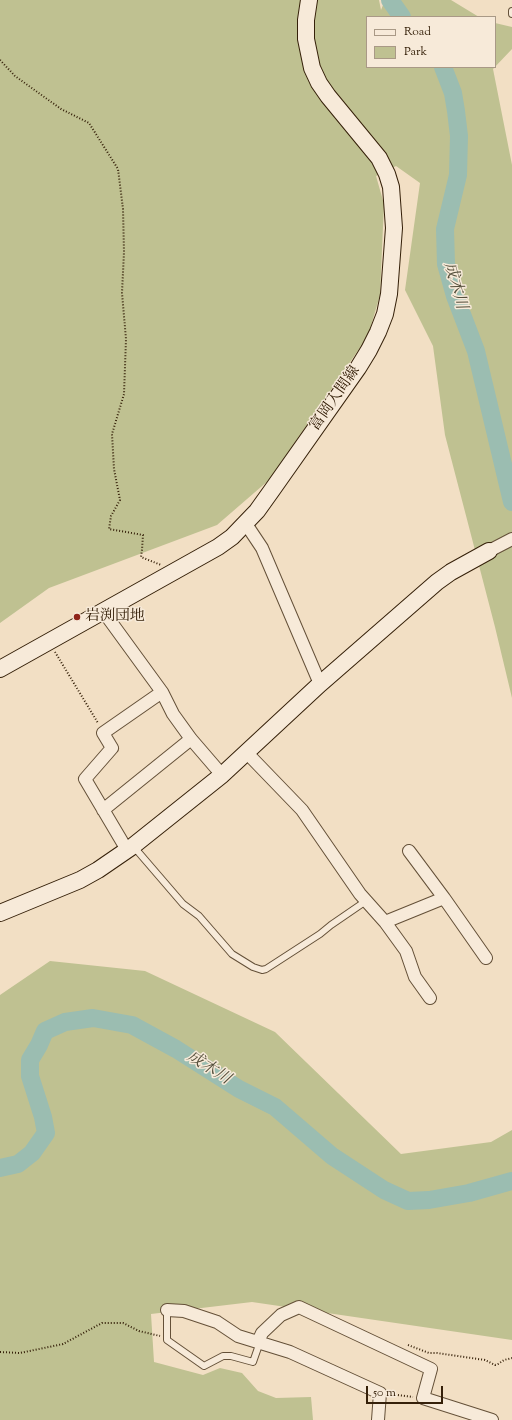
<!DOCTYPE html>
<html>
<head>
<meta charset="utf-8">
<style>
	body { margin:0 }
	#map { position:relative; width:512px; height:1420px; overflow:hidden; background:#f2dfc4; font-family:"Sorts Mill Goudy",serif }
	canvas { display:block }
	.legend { position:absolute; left:366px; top:16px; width:130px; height:52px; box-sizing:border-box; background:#f7ead9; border:1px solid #a99986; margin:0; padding:5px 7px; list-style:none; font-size:12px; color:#352009 }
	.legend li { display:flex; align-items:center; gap:8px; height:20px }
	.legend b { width:20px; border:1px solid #a99986 }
	.scale { position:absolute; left:366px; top:1386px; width:77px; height:18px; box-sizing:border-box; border:2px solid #352009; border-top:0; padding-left:5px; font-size:12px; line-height:14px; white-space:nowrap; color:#352009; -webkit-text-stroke:3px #f7ead9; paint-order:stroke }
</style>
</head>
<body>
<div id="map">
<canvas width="512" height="1420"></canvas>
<ul class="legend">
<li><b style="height:5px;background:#f7ead9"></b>Road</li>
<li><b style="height:11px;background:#bfc191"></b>Park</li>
</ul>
<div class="scale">50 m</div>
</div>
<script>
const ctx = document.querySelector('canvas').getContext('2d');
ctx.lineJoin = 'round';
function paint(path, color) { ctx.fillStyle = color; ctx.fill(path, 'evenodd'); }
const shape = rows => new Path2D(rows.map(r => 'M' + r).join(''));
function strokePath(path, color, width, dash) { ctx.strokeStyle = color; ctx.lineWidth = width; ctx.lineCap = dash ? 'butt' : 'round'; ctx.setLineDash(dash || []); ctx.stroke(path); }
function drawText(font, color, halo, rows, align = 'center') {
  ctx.font = font + ' "Sorts Mill Goudy","Noto Serif JP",serif'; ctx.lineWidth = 3; ctx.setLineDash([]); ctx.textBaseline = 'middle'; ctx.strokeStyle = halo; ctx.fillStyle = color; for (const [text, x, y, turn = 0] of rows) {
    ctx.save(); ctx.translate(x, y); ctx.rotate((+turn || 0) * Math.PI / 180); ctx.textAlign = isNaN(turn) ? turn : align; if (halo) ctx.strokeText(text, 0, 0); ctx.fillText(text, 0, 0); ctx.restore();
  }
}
const green = shape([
	[0,0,379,0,381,10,385,0,451,0,479,17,367,17,367,67,495,67,495,23,512,27,512,49,493,69,512,165,512,698,495,627,445,435,433,346,405,290,420,183,396,166,376,176,384,204,380,295,368,336,269,480,217,525,49,588,0,623],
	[50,961,145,971,275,1032,401,1154,491,1142,512,1130,512,1340,252,1302,151,1314,154,1362,203,1375,220,1368,242,1373,258,1391,276,1398,311,1397,313,1420,0,1420,0,995]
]);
const river = shape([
	[390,0,402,17],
	[443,67,453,93,456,111,459,136,458,175,445,229,446,264,455,296,476,351,512,502],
	[0,1168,18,1164,32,1153,46,1133,43,1117,30,1076,30,1060,39,1045,45,1031,65,1022,93,1018,132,1025,176,1049,239,1089,275,1107,332,1156,384,1190,408,1201,429,1200,469,1193,512,1181]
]);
const path = shape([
	[0,60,15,76,61,109,89,123,118,169,123,209,124,252,122,293,126,339,124,394,112,434,114,469,120,500,111,516,109,529,143,535,142,550,141,557,161,565],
	[55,652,98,723],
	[408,1345,429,1353,437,1353,485,1360,495,1365,498,1364,504,1360,512,1358],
	[0,1352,20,1353,63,1344,102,1323,123,1323,139,1331,160,1336],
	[389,1394,413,1397]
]);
const lane = shape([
	[512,11,512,14],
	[134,847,183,904,199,916,232,954,253,967,262,970,266,969,320,934,331,925,366,901],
	[167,1310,167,1340,204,1366,223,1356,231,1356,253,1362,260,1342]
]);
const street = shape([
	[246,524,262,548,320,684],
	[489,551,512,539],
	[103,611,162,692,173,714,191,739,222,775],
	[246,752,302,810,360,894,385,922,406,951,415,977,430,998],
	[103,810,191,739],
	[127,850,85,779,112,748,103,733,162,692],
	[409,851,444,898,486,958],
	[385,922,444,898],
	[167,1310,184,1311,217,1322,238,1336,290,1352,380,1393,378,1420],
	[258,1342,262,1333,281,1315,299,1307,431,1369,423,1398,492,1420]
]);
const secondary = shape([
	[0,669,218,547,232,537,257,511,272,490,358,368,369,350,378,332,385,314,389,294,394,228,391,187,387,174,379,158,328,96,319,83,312,68,306,39,306,20,309,0],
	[0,913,80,880,98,870,133,846,222,775,320,684,437,582,451,572,489,551]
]);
const markers = [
	[77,617,4,"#8f2418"]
];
const streetNames = [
	["富岡入間線",336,399,-55]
];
const poiNames = [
	["岩渕団地",85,617]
];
const waterNames = [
	["成木川",454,286,74],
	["成木川",208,1069,32]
];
paint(green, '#bfc191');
strokePath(river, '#9bbdb1', 18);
strokePath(lane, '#645038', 8);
strokePath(street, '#645038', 14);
strokePath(secondary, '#352009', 18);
strokePath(path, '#352009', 2, [1, 2]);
strokePath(lane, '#f7ead9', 6);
strokePath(street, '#f7ead9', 12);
strokePath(secondary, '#f7ead9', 16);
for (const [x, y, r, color] of markers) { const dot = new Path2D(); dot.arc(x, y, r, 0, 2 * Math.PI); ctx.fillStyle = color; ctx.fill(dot); strokePath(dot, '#f7ead9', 1.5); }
drawText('15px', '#352009', '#f7ead9', streetNames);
drawText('15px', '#352009', '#f7ead9', poiNames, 'left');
drawText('italic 16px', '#544f3b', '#f7ead9', waterNames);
</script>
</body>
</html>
